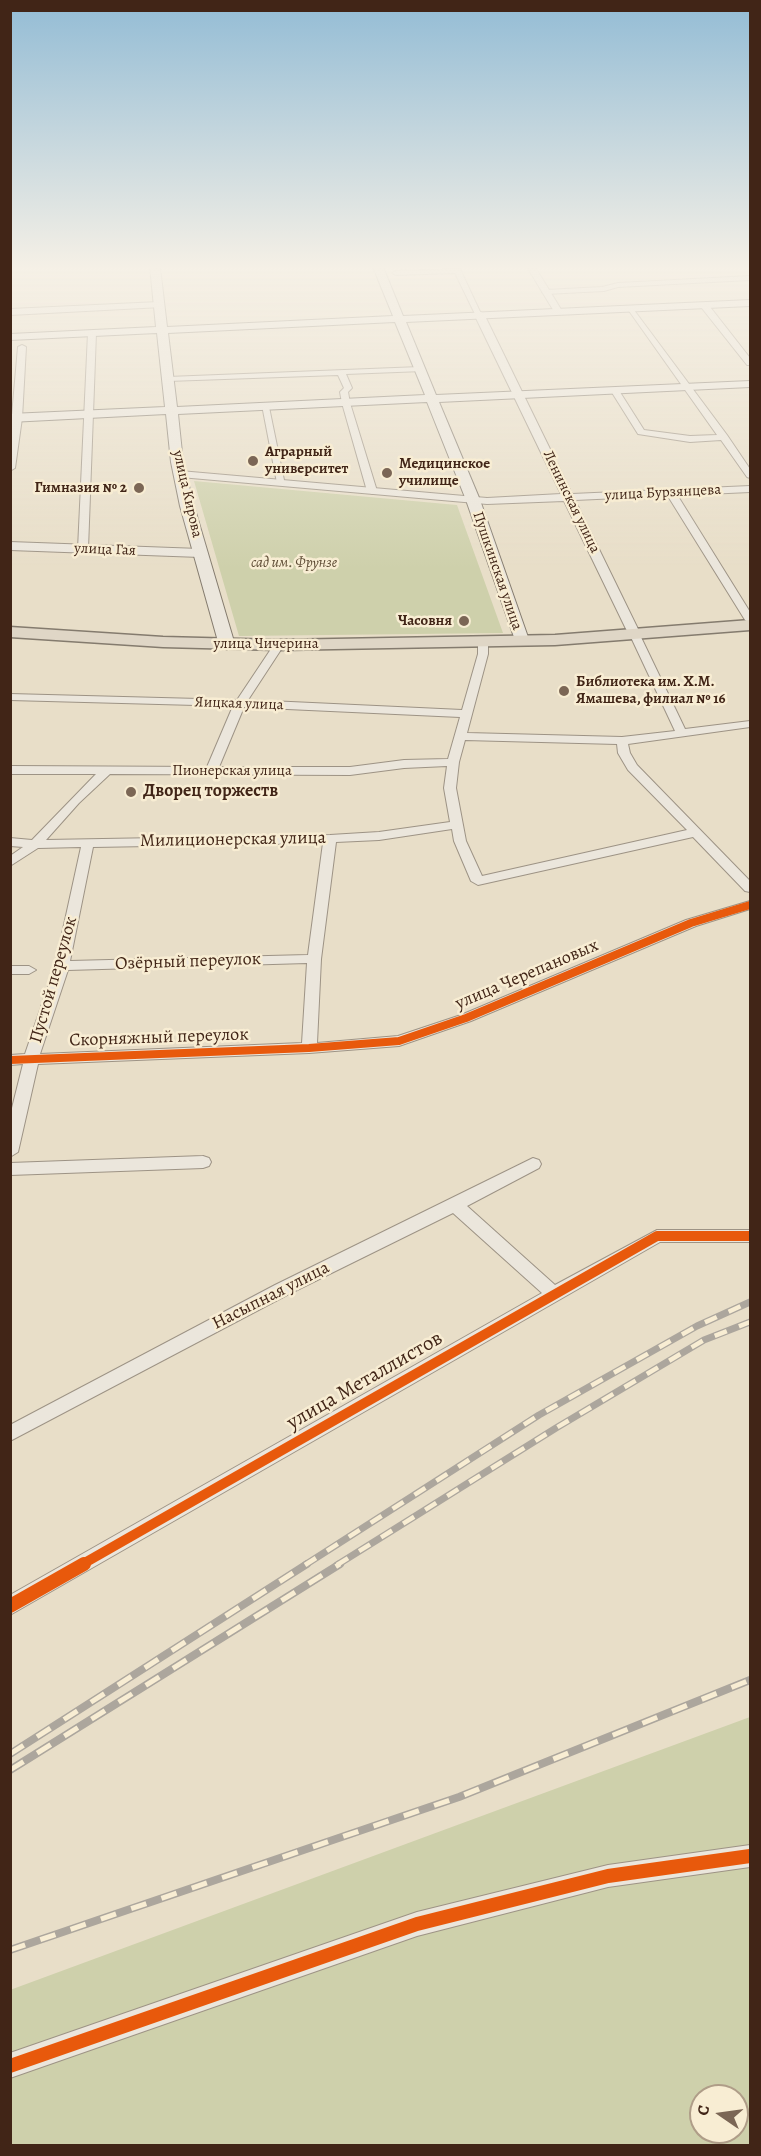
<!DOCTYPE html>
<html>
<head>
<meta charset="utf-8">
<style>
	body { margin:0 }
	#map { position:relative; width:761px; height:2156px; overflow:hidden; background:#e8dec8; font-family:Alegreya,serif }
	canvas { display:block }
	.frame { position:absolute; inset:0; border:12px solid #412517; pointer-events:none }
	.north { position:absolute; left:689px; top:2084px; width:60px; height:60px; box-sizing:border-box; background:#f8edd3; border:2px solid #af9d88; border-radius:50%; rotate:283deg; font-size:16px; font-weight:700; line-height:24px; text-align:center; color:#412517 }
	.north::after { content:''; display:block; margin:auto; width:21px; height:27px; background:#7b6655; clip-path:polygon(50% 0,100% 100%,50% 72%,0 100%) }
</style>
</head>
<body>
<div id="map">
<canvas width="761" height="2156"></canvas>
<div class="frame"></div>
<div class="north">С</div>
</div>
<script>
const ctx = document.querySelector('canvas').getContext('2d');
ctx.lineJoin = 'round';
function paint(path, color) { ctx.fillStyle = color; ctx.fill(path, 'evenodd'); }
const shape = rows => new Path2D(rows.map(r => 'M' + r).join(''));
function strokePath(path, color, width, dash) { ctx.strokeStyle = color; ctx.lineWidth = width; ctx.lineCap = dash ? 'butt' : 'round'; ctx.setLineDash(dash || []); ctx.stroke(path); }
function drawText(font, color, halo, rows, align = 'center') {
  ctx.font = font + ' Alegreya,serif'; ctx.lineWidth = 5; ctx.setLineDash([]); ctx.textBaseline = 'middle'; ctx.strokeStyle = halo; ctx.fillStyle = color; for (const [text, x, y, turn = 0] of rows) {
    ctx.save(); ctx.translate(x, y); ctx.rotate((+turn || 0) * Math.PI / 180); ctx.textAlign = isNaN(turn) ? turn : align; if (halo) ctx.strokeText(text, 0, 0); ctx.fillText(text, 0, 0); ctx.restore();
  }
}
const green = shape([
	[194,481,457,505,503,633,239,636],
	[750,1717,750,2145,11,2145,10,1990],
	[701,2096,737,2096,737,2132,701,2132]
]);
const minor = shape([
	[460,269,482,316,475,314,455,273,396,275,392,273,396,271,460,269],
	[750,276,750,280,618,287,604,291,546,294,542,292,546,290,602,287,618,283,750,276],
	[701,303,707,303,750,358,750,365,747,365,701,307,701,303],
	[631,306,727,435,750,469,750,478,747,477,721,440,690,442,638,434,611,391,612,389,618,389,644,430,690,436,717,435,627,308,631,306],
	[92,331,96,333,88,549,83,552,78,549,88,333,92,331],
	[22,345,26,347,22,418,15,468,10,471,10,438,18,347,22,345],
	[420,367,424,369,423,371,346,374,352,388,348,392,350,403,377,491,372,494,367,491,342,403,340,392,344,388,338,375,168,381,164,379,168,377,420,367],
	[262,405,269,407,285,485,277,483,262,405],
	[668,491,676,493,750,612,750,623,745,620,666,493,668,491],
	[634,630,639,633,685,729,750,721,750,727,628,744,630,753,637,765,750,881,750,892,745,891,693,837,478,885,471,881,454,841,452,829,379,840,336,842,321,959,317,1043,398,1036,461,1015,686,920,750,901,750,909,696,926,471,1021,399,1046,309,1053,38,1064,18,1152,10,1157,10,1116,23,1064,10,1065,10,1055,25,1054,55,966,81,847,38,848,10,866,10,856,23,847,10,846,10,838,32,840,96,774,10,774,10,766,207,767,233,706,10,700,10,694,237,700,275,643,279,642,284,645,248,700,462,710,478,654,478,642,483,639,488,642,488,654,467,733,622,737,675,731,629,633,634,630],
	[244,707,460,717,448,759,404,760,350,767,219,767,244,707],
	[465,740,617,744,618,753,628,770,687,830,482,876,466,841,456,788,459,762,465,740],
	[447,766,444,788,450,822,379,832,330,835,46,840,79,803,110,774,350,775,404,768,447,766],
	[323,843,308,955,70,961,93,847,323,843],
	[307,963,302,1043,40,1054,68,970,307,963],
	[10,966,29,966,36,970,29,974,10,974,10,966],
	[203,1156,209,1158,211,1162,209,1166,203,1168,10,1175,10,1163,203,1156],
	[533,1158,539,1160,541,1164,539,1168,467,1206,555,1285,657,1230,750,1230,750,1242,660,1242,10,1615,10,1595,542,1293,453,1213,287,1295,10,1441,10,1425,275,1285,533,1158],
	[750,1845,750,1867,608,1887,417,1936,10,2078,10,2053,417,1912,608,1865,750,1845]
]);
const tertiary = shape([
	[527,267,535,267,562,311,561,313,555,313,527,267],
	[159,302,163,305,162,307,10,315,10,309,159,302],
	[479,311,484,314,572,494,750,486,750,492,575,500,638,629,636,632,628,632,626,629,564,501,487,504,180,477,175,474,180,471,487,498,561,494,474,314,479,311],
	[10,542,200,549,206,553,200,557,10,550,10,542]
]);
const secondary = shape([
	[150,267,160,267,167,327,393,316,373,267,383,267,403,316,750,300,750,306,406,322,436,395,750,381,750,387,439,402,480,500,529,640,522,644,515,640,466,500,427,402,178,414,183,462,194,506,235,645,227,650,219,645,180,506,171,462,166,414,10,422,10,414,165,407,157,333,10,340,10,334,156,327,150,267],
	[395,322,425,395,177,407,168,333,395,322]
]);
const primary = shape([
	[750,620,750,630,555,645,279,650,163,647,10,637,10,627,163,637,279,640,555,635,750,620]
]);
const railFar1 = shape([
	[305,1565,539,1415,697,1326,750,1302],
	[337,1565,556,1428,704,1340,750,1322]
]);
const rail = shape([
	[10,1754,307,1564],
	[10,1770,340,1564],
	[10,1950,459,1797,750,1680]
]);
const cyclewayFar2 = shape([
	[10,1060,309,1048,399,1041,466,1018,691,923,750,905]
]);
const cyclewayFar1 = shape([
	[81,1565,657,1236,750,1236]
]);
const cycleway = shape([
	[10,1606,84,1564],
	[10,2066,417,1924,608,1876,750,1856]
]);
const markers = [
	[253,461,6,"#7b6655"],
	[387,473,6,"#7b6655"],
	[139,488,6,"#7b6655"],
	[464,621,6,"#7b6655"],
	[564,691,6,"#7b6655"],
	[131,792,6,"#7b6655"]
];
const farPoinames = [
	["Аграрный",265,452],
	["университет",265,469],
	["Медицинское",399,464],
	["училище",399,481],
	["Гимназия № 2",127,488,"right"],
	["Часовня",452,621,"right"],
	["Библиотека им. Х.М.",576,682],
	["Ямашева, филиал № 16",576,699]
];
const farStreetnames = [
	["улица Бурзянцева",663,493,-3],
	["улица Кирова",187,494,77],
	["Ленинская улица",571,502,64],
	["улица Гая",105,550,2],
	["Пушкинская улица",497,571,71],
	["улица Чичерина",266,644],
	["Яицкая улица",239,704,2],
	["Пионерская улица",232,771]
];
const farParknames = [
	["сад им. Фрунзе",294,563]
];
const poiNames = [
	["Дворец торжеств",143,792]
];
const streetNames = [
	["Милиционерская улица",233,840,-1],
	["Озёрный переулок",188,962,-2],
	["улица Черепановых",527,975,-23],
	["Пустой переулок",54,980,-74],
	["Скорняжный переулок",159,1038,-2],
	["Насыпная улица",271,1296,-27]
];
const nearStreetnames = [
	["улица Металлистов",365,1381,-30]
];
paint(green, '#ced0ab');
strokePath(minor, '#9d9385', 2);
strokePath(tertiary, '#9d9385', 2);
strokePath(secondary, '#847b6e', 2);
strokePath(primary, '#847b6e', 3);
paint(minor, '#ebe6dc');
paint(tertiary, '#ebe6dc');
paint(secondary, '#ebe6dc');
paint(primary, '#dfd6c6');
strokePath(railFar1, '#aca69d', 7);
strokePath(rail, '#aca69d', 8);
strokePath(railFar1, '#f8edd3', 4.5, [13]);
strokePath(rail, '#f8edd3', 5, [16]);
strokePath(cyclewayFar2, '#e8590c', 8);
strokePath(cyclewayFar1, '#e8590c', 10);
strokePath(cycleway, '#e8590c', 14);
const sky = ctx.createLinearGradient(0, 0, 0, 569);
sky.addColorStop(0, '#93bcd5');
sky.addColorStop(0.47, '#f5f0e6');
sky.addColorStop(1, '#f5f0e600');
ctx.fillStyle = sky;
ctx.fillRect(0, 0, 761, 569);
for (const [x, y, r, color] of markers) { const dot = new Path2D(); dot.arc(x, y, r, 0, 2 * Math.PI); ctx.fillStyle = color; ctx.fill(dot); strokePath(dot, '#f8edd3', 2); }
drawText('bold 15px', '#412517', '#f8edd3', farPoinames, 'left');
drawText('15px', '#412517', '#f8edd3', farStreetnames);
drawText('italic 15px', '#5f4d36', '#f8edd3', farParknames);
drawText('bold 18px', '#412517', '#f8edd3', poiNames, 'left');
drawText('18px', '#412517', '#f8edd3', streetNames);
drawText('21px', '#412517', '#f8edd3', nearStreetnames);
</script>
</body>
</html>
